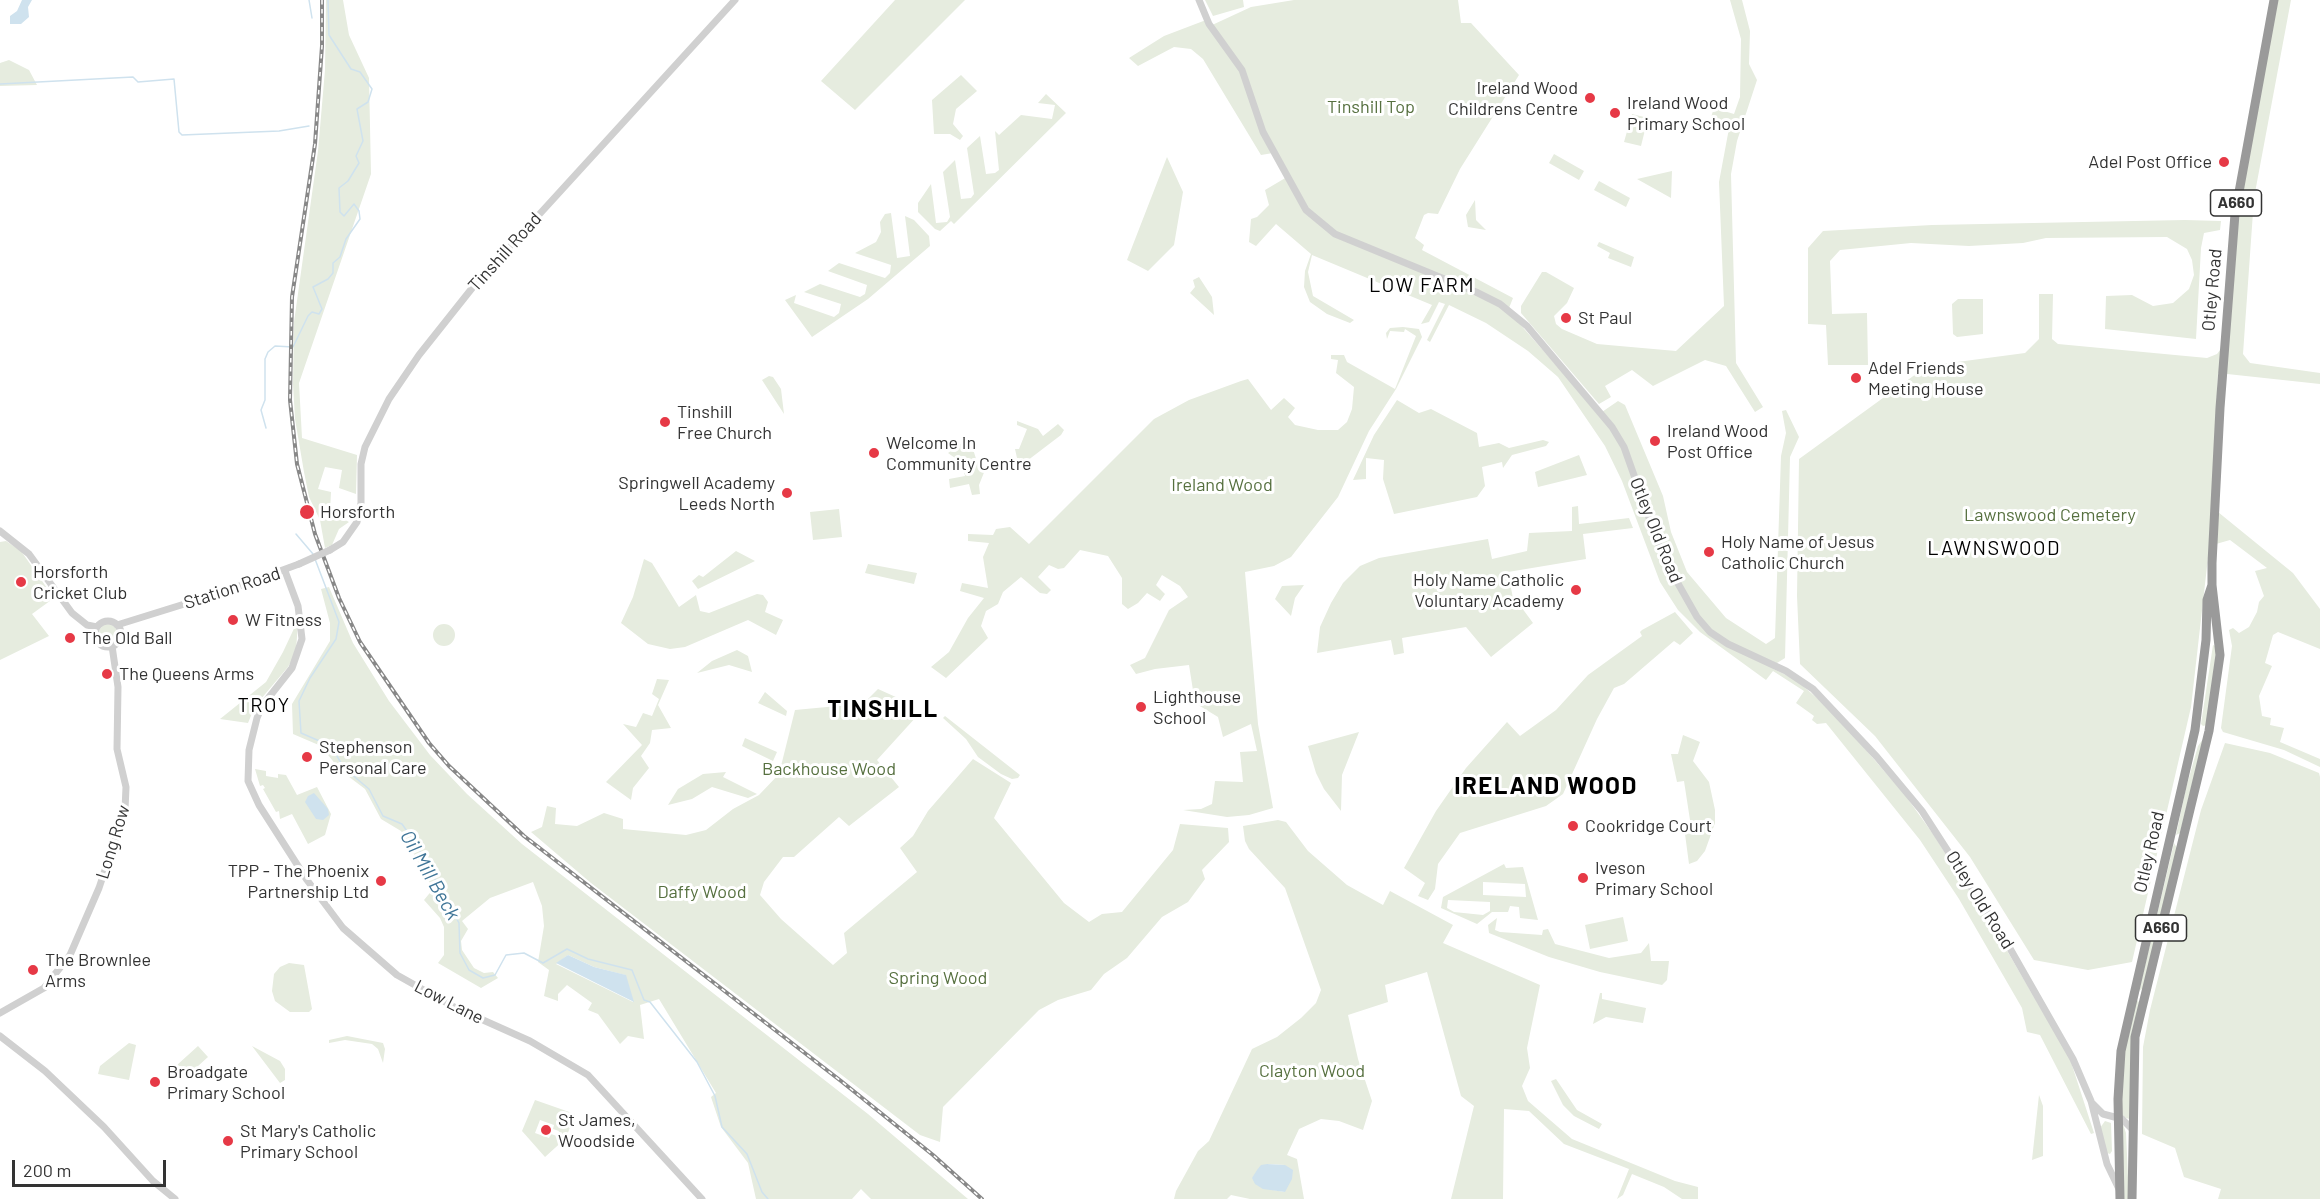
<!DOCTYPE html>
<html>
<head>
<meta charset="utf-8">
<style>
	body { margin:0 }
	#map { position:relative; width:2320px; height:1199px; overflow:hidden; background:#fff; font-family:Barlow,sans-serif }
	canvas { display:block }
	.scale { position:absolute; left:12px; top:1160px; width:154px; height:27px; box-sizing:border-box; border:3px solid #333; border-top:0; padding-left:8px; font-size:18px; line-height:21px; white-space:nowrap; color:#333; -webkit-text-stroke:4px #fff; paint-order:stroke }
</style>
</head>
<body>
<div id="map">
<canvas width="2320" height="1199"></canvas>
<div class="scale">200 m</div>
</div>
<script>
const ctx = document.querySelector('canvas').getContext('2d');
ctx.lineJoin = 'round';
function paint(path, color) { ctx.fillStyle = color; ctx.fill(path, 'evenodd'); }
const shape = rows => new Path2D(rows.map(r => 'M' + r).join(''));
function strokePath(path, color, width, dash) { ctx.strokeStyle = color; ctx.lineWidth = width; ctx.lineCap = dash ? 'butt' : 'round'; ctx.setLineDash(dash || []); ctx.stroke(path); }
function drawText(font, color, halo, rows, align = 'center') {
  ctx.font = font + ' Barlow,sans-serif'; ctx.lineWidth = 6; ctx.setLineDash([]); ctx.textBaseline = 'middle'; ctx.strokeStyle = halo; ctx.fillStyle = color; for (const [text, x, y, turn = 0] of rows) {
    ctx.save(); ctx.translate(x, y); ctx.rotate((+turn || 0) * Math.PI / 180); ctx.textAlign = isNaN(turn) ? turn : align; if (halo) ctx.strokeText(text, 0, 0); ctx.fillText(text, 0, 0); ctx.restore();
  }
}
const green = shape([
	[326,0,343,0,349,35,369,78,371,174,299,383,302,438,357,455,356,494,339,488,342,470,325,467,318,489,331,492,330,512,349,522,339,529,332,545,325,548,320,520,309,497,304,472,295,419,293,384,294,322,318,151,325,70],
	[895,0,965,0,855,110,821,81],
	[1205,0,1243,0,1244,7,1213,16],
	[1294,0,1458,0,1461,23,1471,23,1519,75,1460,169,1438,214,1428,213,1424,215,1415,238,1424,245,1422,250,1513,298,1507,313,1519,323,1599,414,1618,401,1625,405,1663,496,1671,532,1687,572,1726,618,1766,644,1775,638,1781,456,1786,433,1782,411,1786,410,1799,437,1790,457,1785,658,1777,663,1774,669,1796,680,1832,711,1905,795,1933,834,2002,942,2070,1059,2094,1133,2091,1134,2040,1035,2027,1032,2022,1008,1959,899,1920,840,1826,723,1817,724,1812,720,1814,716,1796,703,1804,691,1773,671,1766,680,1700,632,1678,610,1660,582,1622,481,1605,446,1558,377,1528,351,1486,323,1449,305,1430,342,1427,340,1445,304,1439,302,1429,322,1421,324,1432,305,1312,255,1308,272,1313,296,1354,320,1350,323,1327,314,1310,302,1304,287,1305,271,1311,254,1276,224,1256,246,1249,242,1251,219,1257,217,1269,205,1265,190,1287,177,1273,153,1261,155,1203,59,1191,49,1174,47,1138,66,1129,58,1164,36,1206,20,1210,26,1251,7],
	[1730,0,1742,0,1750,31,1749,64,1757,80,1737,141,1731,174,1736,363,1763,407,1755,412,1726,366,1705,360,1653,386,1632,370,1605,386,1611,397,1599,404,1521,313,1521,306,1542,272,1546,272,1574,288,1567,303,1554,316,1556,324,1562,329,1597,344,1676,351,1724,306,1719,182,1730,123,1711,117,1714,108,1734,114,1740,97,1741,39],
	[2274,0,2291,0,2254,198,2243,354,2250,363,2320,373,2320,384,2218,373,2209,549,2191,707,2132,962,2088,970,2034,960,1970,857,1875,736,1800,664,1797,596,1799,459,1927,366,2025,353,2039,339,2039,294,2053,294,2052,339,2058,344,2207,358,2217,354,2224,345,2235,214],
	[9,60,29,70,37,85,0,86,0,63],
	[961,75,977,91,956,109,953,124,963,136,960,140,950,134,934,134,932,100],
	[1046,94,1066,113,954,224,951,221,940,231,935,229,918,212,918,203,931,184,936,223,947,222,950,217,943,172,955,160,961,199,971,198,974,194,967,148,980,136,986,174,995,173,999,170,995,131,999,135,1021,115,1052,119,1055,105,1038,103],
	[1632,114,1648,118,1641,146,1624,142],
	[1554,154,1584,171,1579,180,1549,163],
	[1167,157,1183,192,1174,245,1148,271,1127,260],
	[1672,171,1671,198,1637,179],
	[1599,181,1630,198,1626,207,1594,190],
	[1475,200,1476,220,1486,230,1468,227,1466,215],
	[891,213,897,258,910,256,905,216,914,220,929,236,930,246,868,299,812,337,785,300,796,295,794,303,834,317,839,313,841,304,804,292,820,284,860,297,865,294,867,285,828,271,839,263,885,278,890,273,891,265,855,253,876,242,881,232,880,222,885,214],
	[2185,220,2221,221,2220,230,2204,233,2201,248,2196,339,2105,329,2106,296,2132,295,2153,306,2173,303,2189,289,2194,275,2192,260,2187,249,2167,237,2046,238,2023,243,1969,246,1911,243,1840,250,1830,261,1832,314,1867,313,1868,365,1828,365,1826,325,1808,324,1808,248,1823,231,1932,225],
	[1599,242,1634,257,1631,267,1608,258,1610,253,1597,246],
	[1199,277,1212,297,1214,315,1190,293,1195,287,1193,280],
	[1958,299,1983,299,1983,334,1957,337,1953,334,1952,304],
	[1403,327,1419,329,1422,337,1396,389,1369,431,1338,497,1291,557,1274,566,1245,572,1258,724,1273,808,1249,815,1227,817,1183,810,1201,809,1212,804,1215,781,1243,782,1240,752,1257,751,1251,724,1223,737,1218,717,1195,703,1189,665,1155,669,1136,674,1130,665,1145,658,1169,610,1188,597,1180,586,1162,575,1156,585,1165,594,1160,601,1147,593,1138,603,1128,609,1122,604,1122,578,1108,556,1080,550,1064,568,1058,569,1049,565,1038,577,1051,590,1047,594,1040,593,1021,577,1003,592,998,604,986,611,981,626,988,638,946,678,931,667,949,652,968,618,984,598,960,591,962,583,988,588,983,557,989,543,968,541,968,534,993,535,996,529,1010,527,1029,544,1154,419,1189,400,1241,381,1248,379,1271,410,1284,398,1295,408,1288,417,1295,425,1318,430,1338,430,1347,422,1352,409,1354,387,1336,373,1338,360,1331,359,1331,355,1344,355,1347,362,1395,389,1416,336,1405,329,1404,332,1390,331,1387,339,1386,333,1390,328],
	[769,376,773,377,781,389,784,414,762,380],
	[1397,400,1419,413,1431,409,1477,433,1479,447,1499,443,1509,448,1543,440,1549,442,1546,446,1512,455,1503,468,1502,462,1482,467,1485,486,1477,497,1394,514,1383,479,1384,460,1366,458,1366,479,1353,480,1374,435],
	[1017,421,1038,429,1043,436,1058,424,1064,430,1061,435,1019,467,1015,449,1019,449,1027,429,1017,425],
	[966,440,973,449,977,462,982,463,985,470,979,485,980,494,972,495,969,484,950,488,949,479,965,476,962,463,948,453],
	[1579,455,1587,475,1538,487,1535,472],
	[1578,506,1579,524,1629,518,1633,528,1583,534,1586,559,1508,572,1515,609,1522,608,1533,623,1491,657,1466,627,1402,638,1404,653,1394,655,1391,640,1317,653,1320,627,1331,603,1343,583,1360,566,1379,558,1488,539,1492,559,1527,551,1529,533,1572,531,1572,507],
	[839,509,842,537,813,540,810,512],
	[2218,512,2293,573,2320,609,2320,649,2278,632,2273,635,2265,663,2272,666,2259,696,2262,716,2271,718,2270,725,2284,728,2280,742,2320,759,2320,767,2284,750,2223,732,2221,728,2232,646,2229,630,2233,628,2239,633,2249,627,2257,612,2259,602,2264,596,2255,571,2267,568,2230,540,2216,544],
	[6,541,21,551,54,598,32,614,49,636,0,660,0,542],
	[736,551,755,561,698,589,692,581,699,575,703,577],
	[644,559,652,563,679,607,696,595,700,611,709,613,757,594,763,595,768,602,765,612,783,620,776,635,748,620,685,647,670,649,648,644,621,623,633,597],
	[868,564,917,573,914,584,865,573],
	[1304,585,1295,598,1291,616,1275,599,1282,586],
	[329,587,353,643,389,701,430,755,467,794,522,844,868,1114,968,1199,871,1199,861,1189,852,1199,756,1199,748,1163,721,1127,711,1097,716,1093,659,999,640,1005,644,1039,628,1036,620,1044,598,1014,588,1010,592,1003,567,985,558,994,558,1001,544,996,549,970,538,962,544,926,542,906,533,882,490,898,462,921,468,929,461,941,462,950,474,968,484,973,493,972,498,978,481,988,438,963,444,955,444,927,440,918,424,900,433,889,401,831,381,819,365,789,340,770,321,746,293,734,292,704,330,641,330,623,321,589],
	[568,955,594,967,625,975,633,1002,556,964],
	[1675,612,1693,633,1680,645,1674,641,1624,684,1614,688,1597,719,1563,794,1546,806,1460,833,1438,864,1435,889,1428,900,1418,896,1425,883,1404,868,1436,811,1466,768,1507,722,1520,736,1556,710,1588,675,1642,636,1640,632,1642,630],
	[298,620,296,652,288,667,255,706,248,723,220,719,266,682,283,652],
	'433 635a11 11 0 1 1 22 0a11 11 0 1 1-22 0Z',
	'99 633a9 9 0 1 1 18 0a9 9 0 1 1-18 0Z',
	[2213,645,2217,647,2207,725,2203,726,2201,724],
	[737,650,748,656,752,672,729,665,697,673,712,661],
	[657,679,669,680,658,705,671,728,652,730,650,743,641,756,649,768,633,788,631,800,606,782,642,745,623,724,636,727,643,713,652,716,659,699,652,694],
	[878,689,898,698,917,716,877,760,899,787,849,826,839,817,794,857,783,857,764,882,760,895,781,919,833,965,847,953,844,933,917,872,900,848,913,836,928,811,973,759,1011,783,994,818,1064,903,1089,922,1102,914,1122,912,1173,850,1180,824,1228,828,1229,842,1202,870,1205,879,1188,902,1162,917,1127,958,1104,974,1091,990,1058,1000,1039,1010,943,1107,940,1142,920,1135,591,883,531,832,542,827,547,806,556,808,555,824,577,826,604,813,623,819,623,829,686,835,706,830,733,809,759,795,779,774,795,710,848,705,858,709],
	[765,692,787,711,786,716,758,703],
	[945,716,1020,775,1018,778,1012,779,1001,774,978,757,966,739,943,718],
	[1359,732,1342,775,1341,811,1324,789,1316,773,1308,746],
	[1683,735,1700,742,1693,761,1709,782,1715,810,1715,823,1705,851,1697,861,1689,864,1685,834,1692,833,1684,781,1677,782,1671,754,1678,754],
	[745,738,777,752,773,761,742,746],
	[2203,739,2180,833,2176,835,2186,788,2198,746],
	[2225,743,2270,753,2319,773,2320,777,2320,1199,2218,1199,2221,1189,2184,1177,2175,1148,2142,1134,2143,1047,2150,1010,2201,810],
	[255,769,266,771,266,776,278,778,278,774,286,775,297,795,317,787,331,814,325,835,308,844,292,814,280,819,279,811,276,812,263,789,265,788,263,785,260,786],
	[726,772,723,777,757,794,748,798,712,787,692,799,668,805,678,789,703,774],
	[1278,820,1286,822,1308,851,1347,885,1383,905,1390,891,1453,925,1443,943,1540,985,1527,1048,1530,1068,1522,1086,1528,1101,1572,1139,1675,1181,1698,1187,1698,1199,1682,1199,1664,1187,1632,1174,1623,1195,1617,1199,1629,1169,1564,1144,1529,1111,1504,1109,1503,1199,1451,1199,1474,1106,1461,1096,1427,972,1385,985,1388,1002,1348,1015,1358,1059,1372,1101,1363,1130,1339,1121,1321,1119,1299,1129,1287,1155,1297,1159,1304,1199,1250,1199,1231,1195,1227,1199,1174,1199,1176,1191,1198,1151,1209,1141,1252,1049,1277,1037,1301,1018,1316,1003,1321,990,1285,888,1249,849,1245,841,1243,826],
	[1267,1164,1285,1165,1285,1192,1273,1190],
	[2174,843,2177,848,2143,988,2139,991],
	[1504,864,1506,868,1523,867,1538,920,1520,918,1519,907,1510,906,1508,912,1492,912,1477,924,1441,908,1443,897],
	[1483,882,1525,884,1526,897,1483,895],
	[1448,900,1490,902,1490,911,1483,915,1454,912,1447,908],
	[1623,917,1628,941,1590,949,1585,925],
	[1497,918,1495,930,1500,932,1542,935,1543,930,1548,929,1555,944,1609,958,1641,953,1649,943,1651,961,1669,961,1667,980,1662,985,1600,972,1549,957,1489,933,1488,925],
	[289,963,304,965,312,1009,309,1012,290,1012,275,1001,272,991,274,974,280,967],
	[1600,993,1602,993,1602,999,1646,1008,1643,1023,1606,1017,1593,1024],
	[2136,999,2139,1002,2129,1119,2121,1116,2124,1046],
	[347,1036,383,1043,385,1049,383,1063,378,1049,372,1044,345,1040,329,1043,329,1040],
	[129,1043,136,1045,129,1080,98,1074,100,1066],
	[198,1046,208,1057,187,1076,177,1065],
	[252,1046,280,1061,285,1069,285,1080,280,1083],
	[1556,1079,1577,1110,1602,1124,1599,1129,1574,1116,1563,1105,1551,1081],
	[2039,1095,2043,1106,2043,1156,2032,1160],
	[535,1100,575,1114,566,1138,545,1157,522,1131],
	[540,1120,554,1125,553,1129,559,1131,557,1136,551,1134,549,1138,535,1133],
	[2105,1121,2111,1123,2112,1151,2110,1154,2107,1153,2100,1128],
	[2123,1124,2126,1133,2129,1199,2122,1199]
]);
const water = shape([
	[22,0,32,0,28,7,29,17,21,24,10,24,10,16,17,11],
	[314,793,328,809,329,815,323,820,316,819,305,802,308,796],
	[568,955,594,967,626,975,634,1002,556,963],
	[1267,1164,1285,1165,1293,1170,1292,1179,1285,1192,1263,1189,1255,1184,1252,1178,1257,1170,1261,1165]
]);
const stream = shape([
	[309,0,312,18],
	[0,84,133,77,138,82,174,79,179,132,182,135,279,131,309,126],
	[266,428,261,410,265,400,265,359,268,352,275,346,293,347,308,316,312,312,319,314,322,309,313,287,328,279,333,273,333,263,340,257,346,239,360,219,359,211,354,204,344,216,340,212,339,188,348,181,359,163,356,156,363,141,357,109,368,102,372,89,360,72,351,69,329,35,328,0],
	[296,534,313,554],
	[315,559,339,622,336,639,310,678,299,701,301,733,331,746,344,768,369,789,383,816,402,824,416,844,459,923,460,953,469,970,483,978,495,975,506,955,524,953,543,963,567,949,588,959,632,970,644,1000,650,1002,697,1062,715,1096,722,1127,747,1154,762,1192,768,1199]
]);
const minor = shape([
	[1199,0,1209,24,1242,70,1263,132,1306,210,1335,234,1476,292,1500,304,1527,326,1612,427,1624,447,1663,557,1697,617,1710,632,1728,644,1786,671,1813,689,1877,757,1922,811,2004,938,2073,1059,2091,1101,2107,1164,2119,1189],
	[0,531,29,554,72,613,87,625,97,627],
	[330,550,343,542,357,522,361,503,361,464,365,447,389,399,419,355,473,287,735,0],
	[285,571,298,606,302,639,292,668,262,706,257,718,249,750,248,781,259,805,307,880,343,928,397,975,454,1007,530,1041,588,1075,702,1199],
	'95 634a13 13 0 1 1 26 0a13 13 0 1 1-26 0Z',
	[117,625,223,592,299,564],
	[0,1013,44,988,70,955,99,888,125,810,126,787,117,749,118,687,112,646],
	[0,1036,45,1071,104,1127,153,1181,175,1199],
	[2092,1103,2103,1114,2122,1119,2131,1128]
]);
const highway = shape([
	[2120,1199,2118,1099,2121,1051,2195,730,2206,640,2207,600,2212,585],
	[2132,1199,2135,1037,2209,731,2220,655,2212,585,2212,563,2220,408,2235,214,2274,0]
]);
const rail = shape([
	[322,0,322,46,315,144,292,297,290,400,297,464,315,534,339,598,360,642,429,743,449,766,524,836,841,1081,933,1155,982,1199]
]);
const minorBridge = shape([
	[299,564,330,550]
]);
const markers = [
	[1590,98,6,"#e63946"],
	[1615,113,6,"#e63946"],
	[2224,162,6,"#e63946"],
	[1566,318,6,"#e63946"],
	[1856,378,6,"#e63946"],
	[665,422,6,"#e63946"],
	[1655,441,6,"#e63946"],
	[874,453,6,"#e63946"],
	[787,493,6,"#e63946"],
	[307,512,8,"#e63946"],
	[1709,552,6,"#e63946"],
	[21,582,6,"#e63946"],
	[1576,590,6,"#e63946"],
	[233,620,6,"#e63946"],
	[70,638,6,"#e63946"],
	[107,674,6,"#e63946"],
	[1141,707,6,"#e63946"],
	[307,757,6,"#e63946"],
	[1573,826,6,"#e63946"],
	[1583,878,6,"#e63946"],
	[381,881,6,"#e63946"],
	[33,970,6,"#e63946"],
	[155,1082,6,"#e63946"],
	[546,1130,6,"#e63946"],
	[228,1141,6,"#e63946"]
];
const shields = [
	[2236,203,51],
	[2161,928,51]
];
const shieldNames = [
	["A660",2236,203],
	["A660",2161,928]
];
const poiNames = [
	["Ireland Wood",1578,88,"right"],
	["Childrens Centre",1578,109,"right"],
	["Ireland Wood",1627,103],
	["Primary School",1627,124],
	["Adel Post Office",2212,162,"right"],
	["St Paul",1578,318],
	["Adel Friends",1868,368],
	["Meeting House",1868,389],
	["Tinshill",677,412],
	["Free Church",677,433],
	["Ireland Wood",1667,431],
	["Post Office",1667,452],
	["Welcome In",886,443],
	["Community Centre",886,464],
	["Springwell Academy",775,483,"right"],
	["Leeds North",775,504,"right"],
	["Horsforth",320,512],
	["Holy Name of Jesus",1721,542],
	["Catholic Church",1721,563],
	["Horsforth",33,572],
	["Cricket Club",33,593],
	["Holy Name Catholic",1564,580,"right"],
	["Voluntary Academy",1564,601,"right"],
	["W Fitness",245,620],
	["The Old Ball",82,638],
	["The Queens Arms",119,674],
	["Lighthouse",1153,697],
	["School",1153,718],
	["Stephenson",319,747],
	["Personal Care",319,768],
	["Cookridge Court",1585,826],
	["Iveson",1595,868],
	["Primary School",1595,889],
	["TPP - The Phoenix",369,871,"right"],
	["Partnership Ltd",369,892,"right"],
	["The Brownlee",45,960],
	["Arms",45,981],
	["Broadgate",167,1072],
	["Primary School",167,1093],
	["St James,",558,1120],
	["Woodside",558,1141],
	["St Mary's Catholic",240,1131],
	["Primary School",240,1152]
];
const parkNames = [
	["Tinshill Top",1371,107],
	["Ireland Wood",1222,485],
	["Lawnswood Cemetery",2050,515],
	["Backhouse Wood",829,769],
	["Daffy Wood",702,892],
	["Spring Wood",938,978],
	["Clayton Wood",1312,1071]
];
const streetNames = [
	["Tinshill Road",505,252,-48],
	["Otley Road",2212,290,-85],
	["Otley Old Road",1656,530,68],
	["Station Road",232,588,-18],
	["Long Row",113,842,-73],
	["Otley Road",2149,852,-77],
	["Otley Old Road",1980,900,58],
	["Low Lane",449,1002,27]
];
const neighbourhoodNames = [
	["LOW FARM",1422,285],
	["LAWNSWOOD",1994,548],
	["TROY",264,705]
];
const waterNames = [
	["Oil Mill Beck",430,875,60]
];
const districtNames = [
	["TINSHILL",883,709],
	["IRELAND WOOD",1546,786]
];
paint(green, '#e6ecdf');
paint(water, '#cfe2ee');
strokePath(stream, '#cfe2ee', 1.5);
strokePath(minor, '#d0d0d0', 7);
strokePath(highway, '#9a9a9a', 9);
strokePath(rail, '#888', 4);
strokePath(rail, '#fff', 1.5, [4.5]);
strokePath(minorBridge, '#d0d0d0', 7);
for (const [x, y, r, color] of markers) { const dot = new Path2D(); dot.arc(x, y, r, 0, 2 * Math.PI); ctx.fillStyle = color; ctx.fill(dot); strokePath(dot, '#fff', 2); }
for (const [x, y, w] of shields) { const box = new Path2D(); box.roundRect(x - w / 2, y - 13, w, 26, 4.5); ctx.fillStyle = '#fff'; ctx.fill(box); strokePath(box, '#333', 1.5); }
drawText('bold 16px', '#333', null, shieldNames);
drawText('18px', '#333', '#fff', poiNames, 'left');
drawText('18px', '#56703f', '#fff', parkNames);
drawText('18px', '#333', '#fff', streetNames);
ctx.letterSpacing = '1.5px';
drawText('20px', '#000', '#fff', neighbourhoodNames);
ctx.letterSpacing = '0px';
drawText('italic 20px', '#3f7597', '#fff', waterNames);
ctx.letterSpacing = '1.5px';
drawText('bold 24px', '#000', '#fff', districtNames);
ctx.letterSpacing = '0px';
</script>
</body>
</html>
